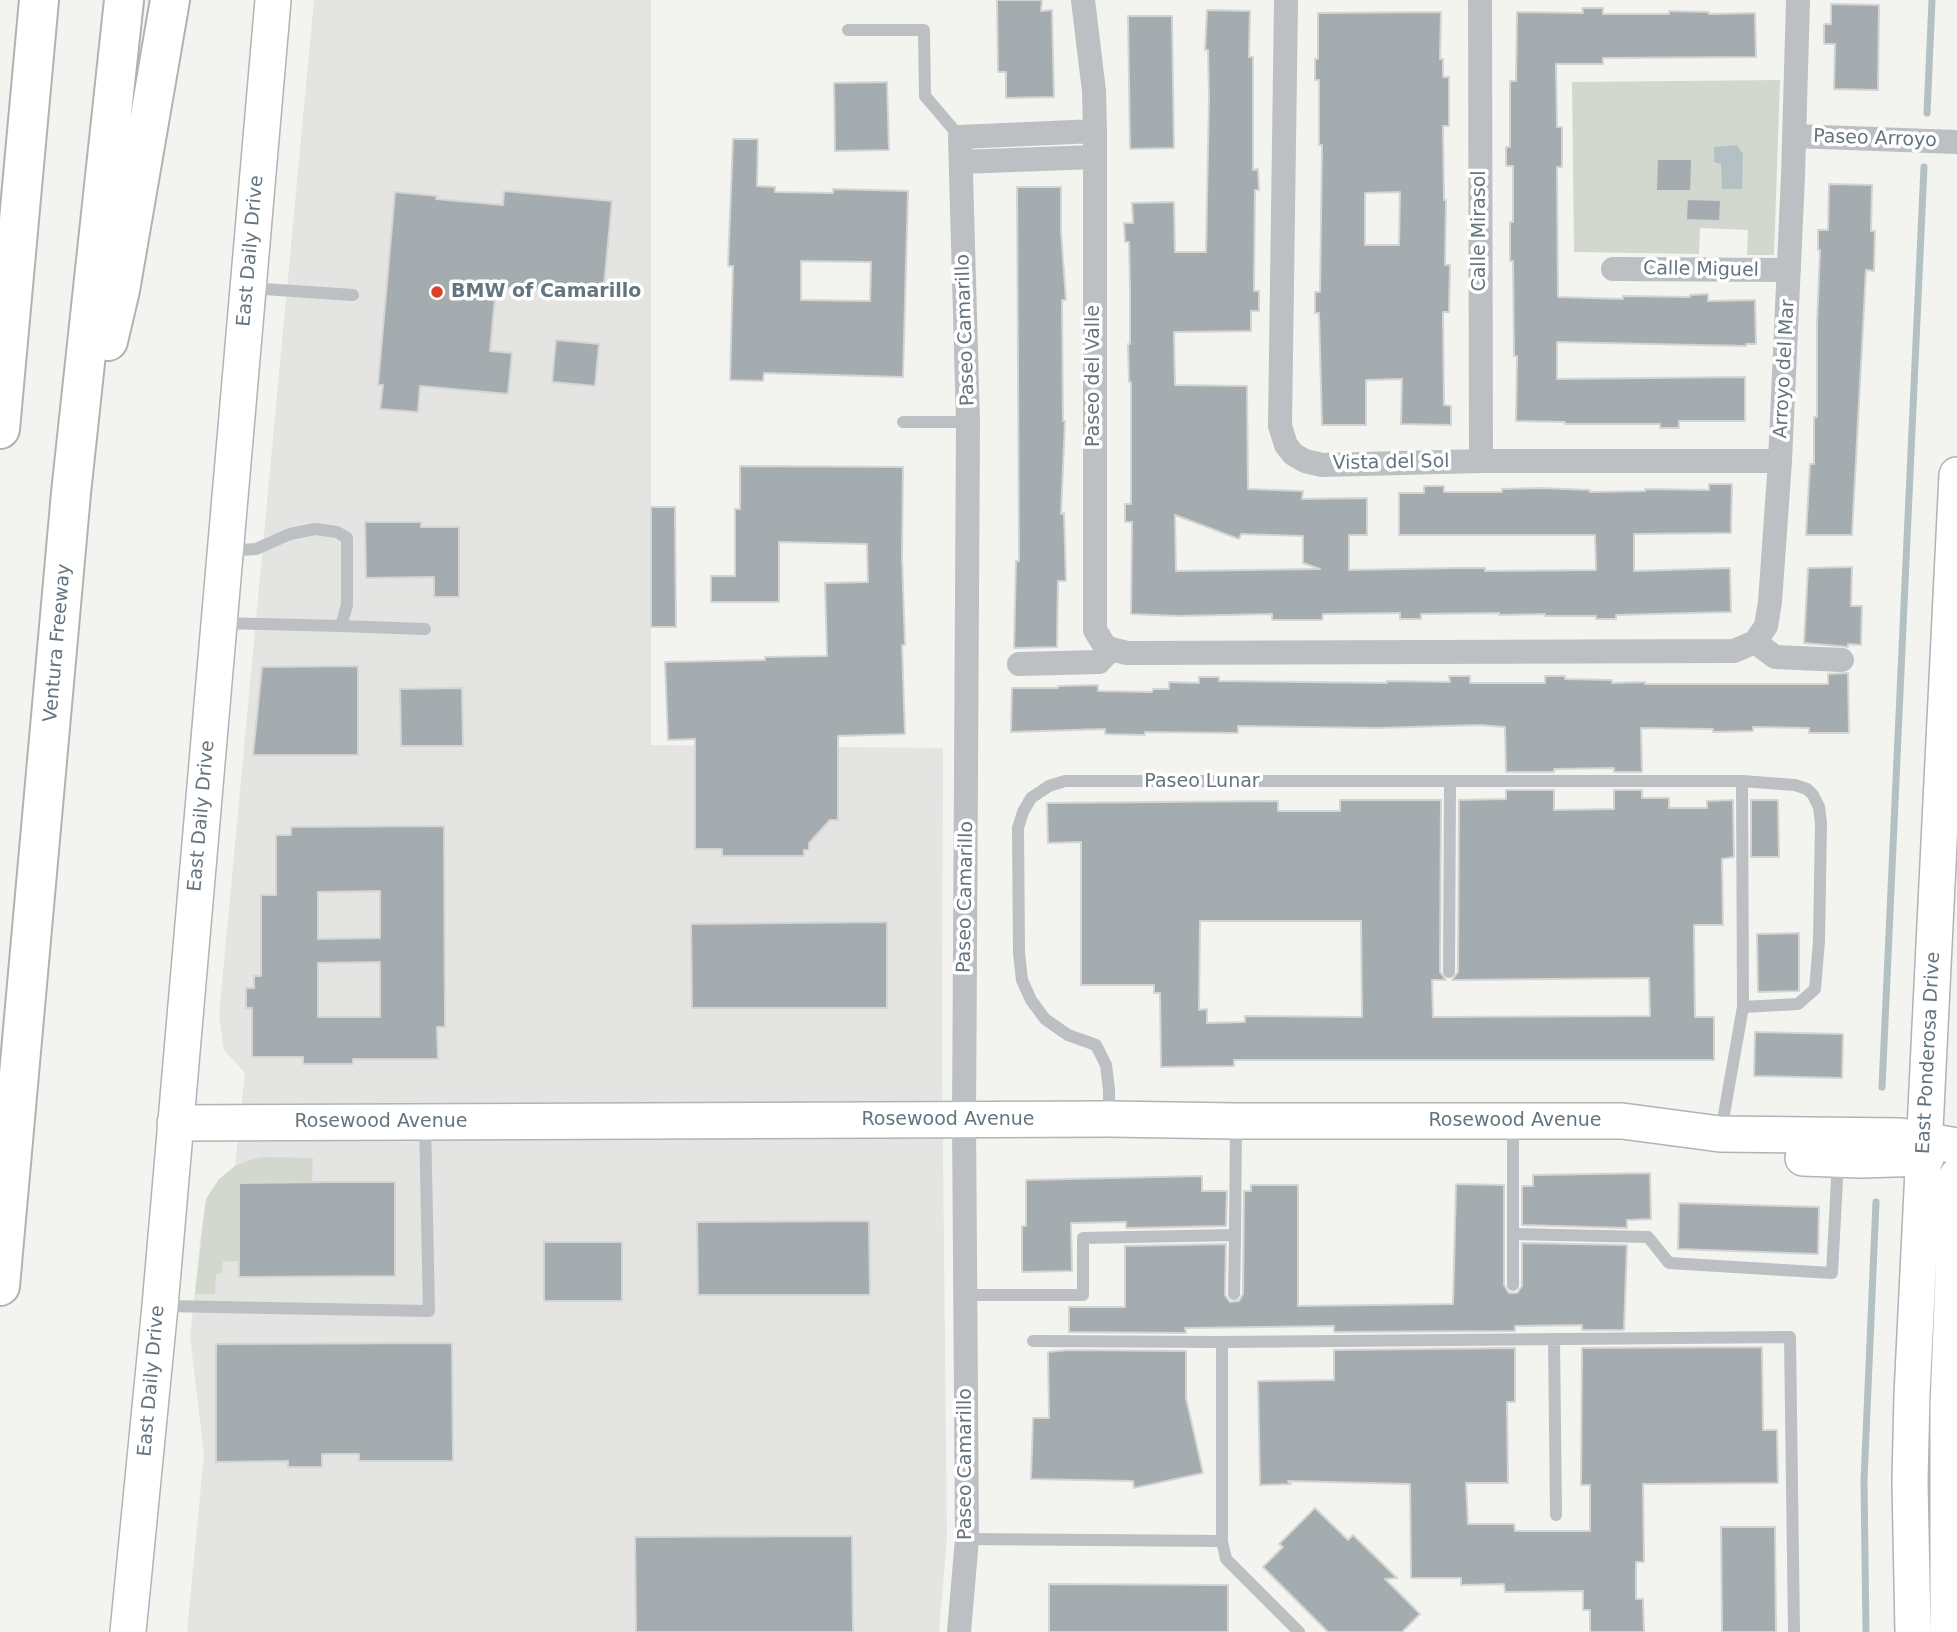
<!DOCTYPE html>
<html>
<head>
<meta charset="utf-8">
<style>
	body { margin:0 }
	canvas { display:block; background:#f3f3ef }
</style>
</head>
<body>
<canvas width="1957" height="1632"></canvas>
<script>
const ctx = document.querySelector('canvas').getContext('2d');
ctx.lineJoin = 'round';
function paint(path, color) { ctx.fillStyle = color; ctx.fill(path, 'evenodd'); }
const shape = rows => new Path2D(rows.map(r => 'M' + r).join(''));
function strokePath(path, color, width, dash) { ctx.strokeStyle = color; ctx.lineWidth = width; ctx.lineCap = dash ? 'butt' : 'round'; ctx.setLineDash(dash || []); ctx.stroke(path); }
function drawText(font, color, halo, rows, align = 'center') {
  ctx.font = font + ' "DejaVu Sans",sans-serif'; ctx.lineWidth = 7; ctx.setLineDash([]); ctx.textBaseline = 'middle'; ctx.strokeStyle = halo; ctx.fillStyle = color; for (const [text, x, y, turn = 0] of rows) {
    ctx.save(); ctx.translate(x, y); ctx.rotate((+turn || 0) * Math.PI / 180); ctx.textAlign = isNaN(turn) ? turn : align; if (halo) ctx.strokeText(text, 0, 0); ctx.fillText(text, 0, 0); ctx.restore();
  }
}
const built = shape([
	[314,0,651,0,651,745,943,748,942,1052,947,1538,939,1632,187,1632,204,1454,190,1337,201,1232,206,1199,219,1179,235,1166,245,1073,224,1050,219,1015]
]);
const green = shape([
	[1780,80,1774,255,1747,255,1748,230,1700,228,1699,254,1574,252,1572,82],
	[264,1157,313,1158,312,1181,238,1182,238,1261,223,1262,222,1273,216,1275,215,1294,195,1294,206,1199,219,1179,235,1166,252,1159]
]);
const water = shape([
	[1737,145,1743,154,1742,189,1722,189,1721,164,1714,162,1714,147]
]);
const stream = shape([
	[1927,113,1932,0],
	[1882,1087,1924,167],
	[1866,1632,1864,1481,1876,1202]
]);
const building = shape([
	[997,0,1042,0,1041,11,1052,10,1054,97,1006,98,1006,72,998,72,997,0],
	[1831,4,1879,5,1878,90,1834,89,1835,44,1824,44,1824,24,1831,24,1831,4],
	[1582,8,1603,8,1603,14,1669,14,1669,11,1709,12,1709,14,1755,13,1756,57,1603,58,1603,64,1556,64,1557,127,1562,127,1562,167,1557,167,1558,297,1623,299,1623,296,1690,297,1690,295,1708,294,1708,301,1755,300,1756,344,1746,344,1746,346,1557,342,1557,379,1745,377,1745,421,1679,421,1679,428,1660,428,1660,424,1565,424,1565,422,1516,421,1517,356,1514,356,1513,261,1510,261,1510,222,1513,222,1513,166,1506,166,1506,147,1510,147,1510,81,1516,81,1517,12,1583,13,1582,8],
	[1207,10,1250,11,1249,57,1253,57,1253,170,1258,169,1259,190,1255,190,1254,291,1259,291,1259,311,1251,311,1251,331,1174,332,1175,385,1247,386,1248,489,1303,491,1302,499,1367,498,1367,535,1349,535,1349,570,1458,568,1485,568,1485,571,1596,570,1595,535,1399,535,1399,493,1424,493,1424,486,1444,486,1444,492,1502,492,1502,489,1541,488,1590,490,1590,492,1645,491,1645,489,1709,490,1709,484,1732,484,1731,533,1634,534,1634,571,1730,568,1731,612,1616,615,1616,619,1596,619,1596,616,1545,616,1545,614,1499,615,1499,613,1421,614,1421,619,1400,619,1400,613,1323,614,1322,620,1272,620,1272,614,1177,616,1131,614,1132,522,1125,522,1125,504,1131,504,1131,382,1129,382,1128,344,1130,344,1130,289,1129,242,1125,242,1124,223,1133,223,1132,203,1174,202,1175,252,1206,252,1209,97,1208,50,1205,50,1207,10],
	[1175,515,1239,539,1241,534,1303,536,1303,563,1320,569,1176,571,1175,515],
	[1441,12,1440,59,1443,59,1443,77,1449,77,1449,126,1443,126,1444,200,1446,200,1445,265,1450,265,1449,312,1443,312,1444,405,1451,406,1451,425,1401,424,1402,379,1366,380,1366,425,1322,425,1319,313,1315,313,1315,292,1320,292,1322,145,1319,145,1319,80,1315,80,1315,59,1318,59,1318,13,1441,12],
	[1400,192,1399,245,1365,245,1365,193,1400,192],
	[1128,16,1172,16,1174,148,1130,149,1128,16],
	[887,82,889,150,835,151,834,83,887,82],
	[733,139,758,139,757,186,775,187,775,192,833,193,833,189,908,191,903,377,764,373,763,381,730,380,733,266,728,266,733,139],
	[801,261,871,262,870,301,801,300,801,261],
	[1657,159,1692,159,1691,191,1656,191,1657,159],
	[1829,184,1872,185,1871,231,1875,231,1874,271,1866,270,1852,535,1806,535,1810,464,1814,464,1814,417,1817,417,1817,324,1820,250,1818,250,1818,230,1828,230,1829,184],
	[1017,187,1061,187,1061,232,1066,300,1062,300,1063,421,1065,421,1061,514,1064,513,1066,581,1058,581,1057,647,1014,648,1016,561,1019,561,1017,187],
	[504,191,612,201,603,296,496,287,490,351,512,353,508,394,420,386,418,412,380,409,383,385,378,385,395,192,437,196,436,199,503,205,504,191],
	[1687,199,1721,200,1720,221,1686,220,1687,199],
	[556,340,599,344,595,386,552,382,556,340],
	[740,466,903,467,902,557,905,645,902,645,905,734,838,736,838,820,830,820,809,843,809,850,804,850,804,856,722,856,722,849,695,849,695,739,668,740,665,662,765,660,765,657,827,656,825,583,868,582,867,544,779,542,779,602,711,602,711,576,735,576,735,509,740,509,740,466],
	[651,507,675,507,676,627,651,627,651,507],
	[365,522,421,522,421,527,459,527,459,597,434,597,434,577,366,578,365,522],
	[1852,567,1851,606,1862,606,1861,645,1848,644,1848,647,1804,643,1808,568,1852,567],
	[358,666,358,755,253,755,262,667,358,666],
	[1848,673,1849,733,1809,733,1809,728,1753,727,1753,731,1713,732,1713,729,1641,728,1642,772,1614,772,1614,768,1554,769,1554,772,1506,772,1505,727,1479,725,1377,728,1238,726,1238,733,1145,732,1145,735,1105,734,1105,729,1011,732,1012,688,1058,688,1058,686,1098,685,1098,691,1152,692,1153,689,1169,689,1169,682,1199,683,1199,677,1219,677,1219,681,1387,683,1387,681,1450,682,1449,676,1470,676,1470,683,1545,683,1545,676,1565,676,1565,679,1612,680,1612,683,1645,682,1645,684,1828,684,1828,674,1848,673],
	[462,688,463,746,401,746,400,689,462,688],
	[1506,790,1554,790,1554,810,1614,809,1614,790,1642,790,1642,798,1669,798,1669,808,1707,808,1707,801,1733,800,1734,857,1722,859,1723,925,1694,925,1695,1017,1714,1017,1714,1060,1234,1060,1234,1066,1161,1067,1160,993,1154,993,1154,985,1081,985,1081,842,1048,843,1047,803,1278,801,1278,811,1340,811,1340,800,1441,800,1440,972,1446,980,1432,980,1433,1017,1650,1016,1649,978,1452,980,1458,972,1459,800,1506,799,1506,790],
	[1200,921,1361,921,1362,1017,1245,1016,1245,1022,1207,1023,1207,1009,1199,1010,1200,921],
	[1751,800,1778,800,1779,857,1751,857,1751,800],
	[444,826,445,1027,437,1027,438,1059,353,1059,353,1064,303,1064,303,1057,252,1057,252,1008,246,1008,246,988,254,988,254,976,261,976,261,895,276,895,276,835,291,835,291,827,444,826],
	[380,891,380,938,318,939,318,892,380,891],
	[380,962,380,1017,318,1017,318,963,380,962],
	[887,922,887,1008,692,1008,691,924,887,922],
	[1799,933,1799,991,1758,992,1757,934,1799,933],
	[1755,1032,1843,1034,1842,1078,1754,1076,1755,1032],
	[1650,1173,1651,1219,1627,1220,1627,1228,1522,1225,1522,1186,1533,1186,1533,1175,1650,1173],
	[1202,1176,1202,1191,1227,1191,1226,1226,1126,1228,1126,1222,1071,1223,1072,1271,1022,1272,1022,1226,1026,1226,1026,1180,1202,1176],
	[328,1182,395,1182,395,1276,239,1277,239,1183,328,1182],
	[1456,1184,1504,1185,1504,1285,1509,1293,1517,1293,1522,1286,1522,1243,1627,1245,1624,1330,1582,1330,1582,1325,1515,1326,1515,1331,1334,1332,1334,1326,1185,1328,1186,1333,1069,1332,1069,1307,1125,1307,1125,1246,1226,1244,1225,1295,1230,1302,1239,1301,1243,1294,1244,1191,1251,1191,1251,1185,1298,1185,1298,1306,1453,1304,1456,1184],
	[1679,1203,1819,1207,1818,1254,1678,1249,1679,1203],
	[869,1221,870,1295,698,1295,697,1222,869,1221],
	[544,1242,622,1242,622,1301,544,1301,544,1242],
	[452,1343,453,1461,359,1461,359,1454,322,1454,322,1467,288,1467,288,1461,216,1462,216,1344,452,1343],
	[1762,1347,1763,1430,1777,1430,1778,1483,1643,1484,1644,1562,1636,1562,1636,1599,1643,1599,1644,1632,1590,1632,1590,1610,1583,1610,1583,1591,1505,1592,1504,1584,1461,1585,1461,1578,1411,1578,1410,1484,1288,1481,1291,1484,1260,1485,1258,1381,1334,1380,1334,1350,1515,1348,1515,1402,1507,1402,1508,1483,1466,1483,1468,1524,1514,1524,1515,1531,1590,1531,1590,1485,1581,1485,1582,1348,1762,1347],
	[1069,1350,1186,1351,1186,1398,1203,1473,1134,1488,1133,1481,1031,1479,1033,1418,1049,1418,1048,1352,1069,1350],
	[1315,1508,1348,1540,1353,1535,1397,1578,1385,1579,1420,1614,1402,1632,1328,1632,1263,1567,1283,1547,1279,1544,1315,1508],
	[1721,1527,1775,1527,1776,1632,1722,1632,1721,1527],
	[852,1536,853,1632,636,1632,635,1537,852,1536],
	[1049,1584,1228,1585,1228,1632,1049,1632,1049,1584]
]);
const service = shape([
	[848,30,924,30,925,96,960,137],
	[249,288,353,295],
	[903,422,968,422],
	[221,623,341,626,347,605,347,538,337,532,315,529,290,534,256,549,226,551],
	[341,626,425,629],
	[1449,972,1450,782],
	[1109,1118,1109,1090,1106,1065,1096,1045,1068,1035,1045,1019,1031,1000,1022,980,1019,953,1018,828,1023,812,1031,798,1049,786,1065,781,1742,781,1795,785,1807,789,1813,795,1819,807,1821,823,1819,941,1815,989,1798,1004,1743,1007],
	[1513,1124,1513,1285],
	[1721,1131,1743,1007,1742,781],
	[1513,1234,1648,1237,1669,1263,1832,1273,1838,1161],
	[1234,1294,1235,1235],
	[965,1295,1083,1295,1083,1238,1235,1235,1236,1122],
	[163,1306,429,1311,425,1123],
	[1554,1339,1556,1515],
	[1033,1341,1222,1342,1222,1541,1226,1559,1299,1632],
	[1222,1342,1790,1337,1794,1632],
	[967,1539,1222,1541]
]);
const minor = shape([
	[1083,0,1094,91,1095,131,1095,630,1104,645,1111,649,1127,653,1734,651,1755,642],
	[1286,0,1280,426,1286,445,1293,454,1305,461,1322,465,1481,461,1780,461],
	[1480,0,1481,461],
	[1794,136,1957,142],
	[961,162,1094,157],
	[1613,269,1789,270],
	[1755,642,1766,626,1770,602,1780,461,1793,176,1798,0],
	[1755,642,1775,657,1842,660],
	[1019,664,1099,662,1111,649],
	[959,1632,967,1539,964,1120,968,422,960,137,1095,131]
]);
const secondary = shape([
	[175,1123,1109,1119,1236,1121,1622,1121,1720,1134,1900,1136,1957,1146],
	[1803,1158,1861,1160,1926,1158],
	[128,1632,160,1306,273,0],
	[1913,1632,1910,1481,1912,1395,1957,475],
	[1948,1632,1948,1404,1957,1176]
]);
const motorway = shape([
	[108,341,120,290,170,0],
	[0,429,39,0],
	[0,1286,71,493,124,0]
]);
const markers = [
	[437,292,7,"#db4328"]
];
const streetNames = [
	["Paseo Arroyo",1875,139,2],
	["Calle Mirasol",1480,231,-90],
	["East Daily Drive",251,251,-85],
	["Calle Miguel",1701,270,1],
	["Paseo Camarillo",966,330,-92],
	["Arroyo del Mar",1785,369,-87],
	["Paseo del Valle",1094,376,-90],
	["Vista del Sol",1391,463,-1],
	["Ventura Freeway",58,643,-85],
	["Paseo Lunar",1202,782],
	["East Daily Drive",202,816,-85],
	["Paseo Camarillo",966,897,-89],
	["East Ponderosa Drive",1929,1053,-87],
	["Rosewood Avenue",948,1120],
	["Rosewood Avenue",1515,1121],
	["Rosewood Avenue",381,1122],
	["East Daily Drive",152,1381,-85],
	["Paseo Camarillo",966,1464,-90]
];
const poiNames = [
	["BMW of Camarillo",451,292]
];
paint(built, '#e4e5e3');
paint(green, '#d3d8cf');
paint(water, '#b3c1c4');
strokePath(stream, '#b3c1c4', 7);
paint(building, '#a4acb0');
strokePath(building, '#d4d4d2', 2);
strokePath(secondary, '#afb4b8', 38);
strokePath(motorway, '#afb3b6', 42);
strokePath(service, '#bcc0c3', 12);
strokePath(minor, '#bcc0c3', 24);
strokePath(secondary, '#fff', 35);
strokePath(motorway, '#fff', 38);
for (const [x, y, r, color] of markers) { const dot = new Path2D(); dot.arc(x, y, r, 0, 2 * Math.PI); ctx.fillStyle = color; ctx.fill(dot); strokePath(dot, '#fff', 2.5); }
drawText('19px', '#64757f', '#fff', streetNames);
drawText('bold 19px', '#64757f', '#fff', poiNames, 'left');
</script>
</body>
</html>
